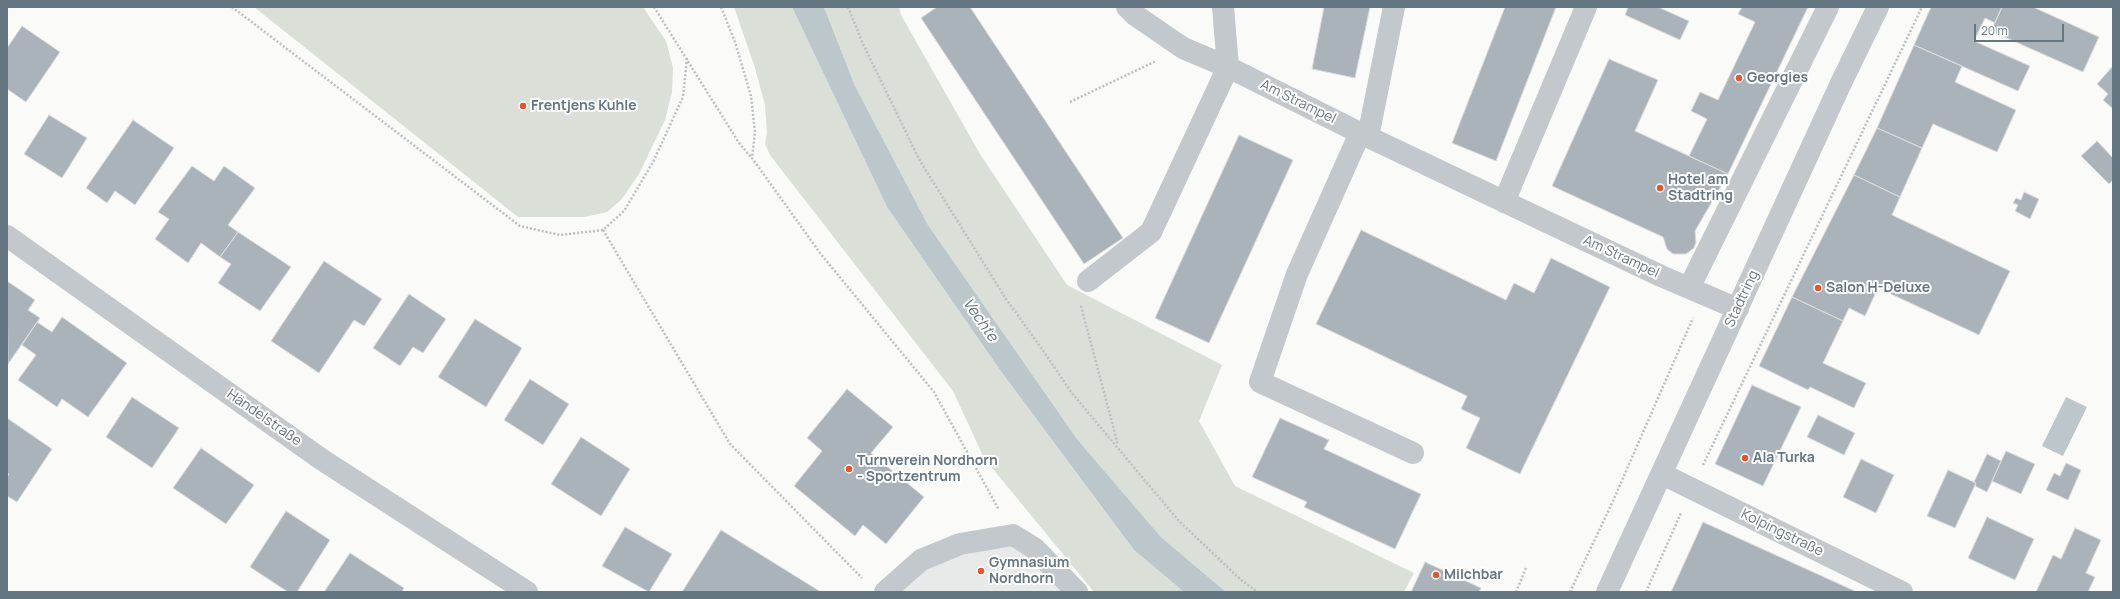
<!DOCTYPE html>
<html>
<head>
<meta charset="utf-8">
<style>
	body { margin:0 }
	#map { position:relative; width:2120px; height:599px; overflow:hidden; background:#fafaf8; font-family:Manrope,sans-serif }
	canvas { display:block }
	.frame { position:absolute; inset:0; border:8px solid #657683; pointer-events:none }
	.scale { position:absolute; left:1974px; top:24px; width:90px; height:18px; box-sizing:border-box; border:2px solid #657683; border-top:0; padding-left:5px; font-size:12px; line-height:14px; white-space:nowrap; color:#657683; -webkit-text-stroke:3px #fff; paint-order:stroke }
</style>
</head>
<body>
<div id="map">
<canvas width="2120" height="599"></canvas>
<div class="frame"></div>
<div class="scale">20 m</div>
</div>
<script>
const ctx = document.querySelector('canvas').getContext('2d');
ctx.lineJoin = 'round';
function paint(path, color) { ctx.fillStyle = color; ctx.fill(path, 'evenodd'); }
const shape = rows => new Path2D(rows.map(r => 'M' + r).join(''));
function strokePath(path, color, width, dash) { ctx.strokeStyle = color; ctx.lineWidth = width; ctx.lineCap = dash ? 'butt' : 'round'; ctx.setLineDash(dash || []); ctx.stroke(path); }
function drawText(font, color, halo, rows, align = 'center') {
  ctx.font = font + ' Manrope,sans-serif'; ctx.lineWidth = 4; ctx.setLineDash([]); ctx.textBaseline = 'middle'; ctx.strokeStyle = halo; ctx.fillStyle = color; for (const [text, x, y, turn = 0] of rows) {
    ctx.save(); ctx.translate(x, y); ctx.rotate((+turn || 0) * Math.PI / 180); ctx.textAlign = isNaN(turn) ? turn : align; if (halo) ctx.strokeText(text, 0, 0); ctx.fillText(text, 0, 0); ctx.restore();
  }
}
const built = shape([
	[1004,537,1074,592,886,592,915,564]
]);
const green = shape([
	[254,7,643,7,666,41,673,68,672,92,665,120,639,174,621,200,607,212,585,217,518,217],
	[734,7,792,7,887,207,1000,370,1134,550,1184,592,1094,592,984,458,953,391,770,155,765,144,767,133,765,105,755,68],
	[824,7,899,7,901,15,980,154,1067,285,1222,365,1199,421,1235,486,1414,573,1404,592,1226,592,1161,537,1077,439,928,225,855,86]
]);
const water = shape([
	[792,7,824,7,855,86,928,225,1077,439,1161,537,1226,592,1184,592,1134,550,1000,370,887,207],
	[2066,397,2087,407,2063,456,2042,446]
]);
const building = shape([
	[937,7,970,7,1123,238,1084,264,921,18,937,7],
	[1324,7,1370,7,1355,78,1312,69,1324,7],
	[1505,7,1556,7,1496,161,1452,143,1505,7],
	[1628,7,1658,7,1689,21,1680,40,1625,15,1628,7],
	[1742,7,1808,7,1728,174,1689,156,1707,119,1691,111,1700,92,1718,100,1755,22,1738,14,1742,7],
	[1931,7,2002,7,1995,23,1985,18,1974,41,2030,66,2018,91,1914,45,1931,7],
	[2002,7,2033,7,2099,37,2083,72,1991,31,2002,7],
	[22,26,60,52,26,102,7,89,7,48,22,26],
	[1914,45,1962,66,1955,82,2016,110,1997,152,1933,124,1922,148,1877,128,1914,45],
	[1609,59,1658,80,1635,131,1728,174,1695,231,1696,242,1694,248,1686,254,1673,254,1667,249,1663,237,1552,186,1609,59],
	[2113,66,2113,109,2103,100,2108,94,2097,84,2113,66],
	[49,115,87,138,62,178,24,154,49,115],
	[133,120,174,148,135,205,115,191,107,203,86,188,133,120],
	[1877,128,1922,148,1900,197,1854,175,1877,128],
	[1239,135,1293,160,1209,343,1155,318,1239,135],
	[2097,141,2113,158,2113,180,2109,184,2081,156,2097,141],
	[192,166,214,181,224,166,255,188,228,225,238,232,220,257,201,243,188,263,155,239,169,219,158,212,192,166],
	[1854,175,1900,197,1892,215,2010,271,1979,335,1878,288,1865,316,1849,308,1843,321,1792,297,1854,175],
	[2024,192,2039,199,2030,219,2015,211,2018,205,2013,203,2016,198,2021,200,2024,192],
	[1361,230,1506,300,1514,283,1534,293,1551,258,1610,287,1520,474,1466,448,1480,418,1461,409,1467,396,1316,324,1361,230],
	[238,232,291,267,260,311,218,283,231,264,220,257,238,232],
	[324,261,382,299,364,326,354,320,319,373,271,341,324,261],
	[7,281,35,300,28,310,40,318,8,364,7,281],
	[409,294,446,319,423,353,413,347,400,366,373,348,409,294],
	[1792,297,1843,321,1823,363,1866,383,1854,408,1810,387,1808,390,1759,366,1792,297],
	[62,317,127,363,88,417,62,399,57,407,18,380,36,355,22,345,37,322,52,332,62,317],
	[475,319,522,348,486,407,438,377,475,319],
	[530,379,569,404,543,445,504,420,530,379],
	[1752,385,1801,407,1763,486,1715,464,1752,385],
	[847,389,893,427,871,453,924,497,886,544,863,525,855,536,794,486,822,451,807,438,847,389],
	[132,397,179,428,152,468,106,437,132,397],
	[1818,415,1855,433,1844,455,1807,437,1818,415],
	[7,418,52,449,17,502,7,496,7,477,9,474,7,472,7,418],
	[1280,418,1329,440,1324,449,1421,494,1395,549,1304,507,1307,502,1252,477,1280,418],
	[581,437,630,469,601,516,551,484,581,437],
	[201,448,254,485,226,524,173,488,201,448],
	[2006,451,2035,464,2021,494,1992,481,2006,451],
	[1987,454,2001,461,1987,492,1975,486,1976,483,1974,482,1987,454],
	[1861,459,1894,475,1876,513,1843,497,1861,459],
	[2066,463,2081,470,2068,500,2046,490,2054,473,2060,476,2066,463],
	[1948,470,1976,483,1955,528,1927,516,1948,470],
	[286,511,330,540,297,592,288,592,250,567,286,511],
	[1987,517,2034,539,2015,580,1968,558,1987,517],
	[1703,522,1857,592,1671,592,1703,522],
	[625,527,672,554,649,592,602,566,625,527],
	[2075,528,2101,540,2086,573,2095,577,2088,592,2036,592,2053,555,2061,559,2075,528],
	[721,530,821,592,682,592,721,530],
	[350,553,404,588,402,592,324,592,350,553],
	[1425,562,1481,588,1479,592,1411,592,1425,562]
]);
const path = shape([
	[232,7,520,226,560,235,603,230,624,211,653,162,683,97,687,58],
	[654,7,739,143,751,157],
	[721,7,735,42,751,96,755,132,752,158,820,253,934,392,999,510],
	[848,7,863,44,920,161,1006,299,1042,349,1071,392,1178,520,1241,580,1258,592],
	[1070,102,1156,61],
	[603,230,730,444,862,578],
	[1081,306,1118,445],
	[1703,465,1922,7],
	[1516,592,1526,568],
	[1570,592,1613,501,1693,318],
	[1646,592,1681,513]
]);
const minor = shape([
	[1127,7,1135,15,1183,48,1228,67,1360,133,1566,231,1661,276,1738,309],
	[1360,133,1297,274,1260,382,1413,453],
	[1368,137,1394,7],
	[1504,202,1586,7],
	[7,236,321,459,527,592],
	[1088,281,1151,232,1228,67,1223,7],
	[1689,288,1828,7],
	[1662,474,1902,592],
	[885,592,921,560,960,544,1013,535,1034,548,1077,592],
	[1607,592,1841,83,1878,7]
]);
const markers = [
	[1739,78,4,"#e4572e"],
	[523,106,4,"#e4572e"],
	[1660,188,4,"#e4572e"],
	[1818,288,4,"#e4572e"],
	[1745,458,4,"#e4572e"],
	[849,469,4,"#e4572e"],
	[981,571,4,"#e4572e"],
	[1436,575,4,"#e4572e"]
];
const poiNames = [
	["Georgies",1747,78],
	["Frentjens Kuhle",531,106],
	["Hotel am",1668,180],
	["Stadtring",1668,196],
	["Salon H-Deluxe",1826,288],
	["Ala Turka",1753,458],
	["Turnverein Nordhorn",857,461],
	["- Sportzentrum",857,477],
	["Gymnasium",989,563],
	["Nordhorn",989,579],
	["Milchbar",1444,575]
];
const streetNames = [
	["Am Strampel",1298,102,26],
	["Am Strampel",1621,257,25],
	["Stadtring",1742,299,-65],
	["Händelstraße",264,418,35],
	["Kolpingstraße",1782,533,26]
];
const waterNames = [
	["Vechte",980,320,55]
];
paint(built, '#e8e9e9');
paint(green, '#dadfd7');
paint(water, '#bbc7cb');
paint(building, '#aab3b9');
strokePath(building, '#dcdcda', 1);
strokePath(path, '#bbbfc2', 2.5, [2, 2]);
strokePath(minor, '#c3c8cc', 22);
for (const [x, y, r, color] of markers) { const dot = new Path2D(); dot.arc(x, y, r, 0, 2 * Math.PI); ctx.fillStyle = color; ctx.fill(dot); strokePath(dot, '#fff', 1.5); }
drawText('bold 14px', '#657683', '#fff', poiNames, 'left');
drawText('14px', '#657683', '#fff', streetNames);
drawText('italic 15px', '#60757c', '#fff', waterNames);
</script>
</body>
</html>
